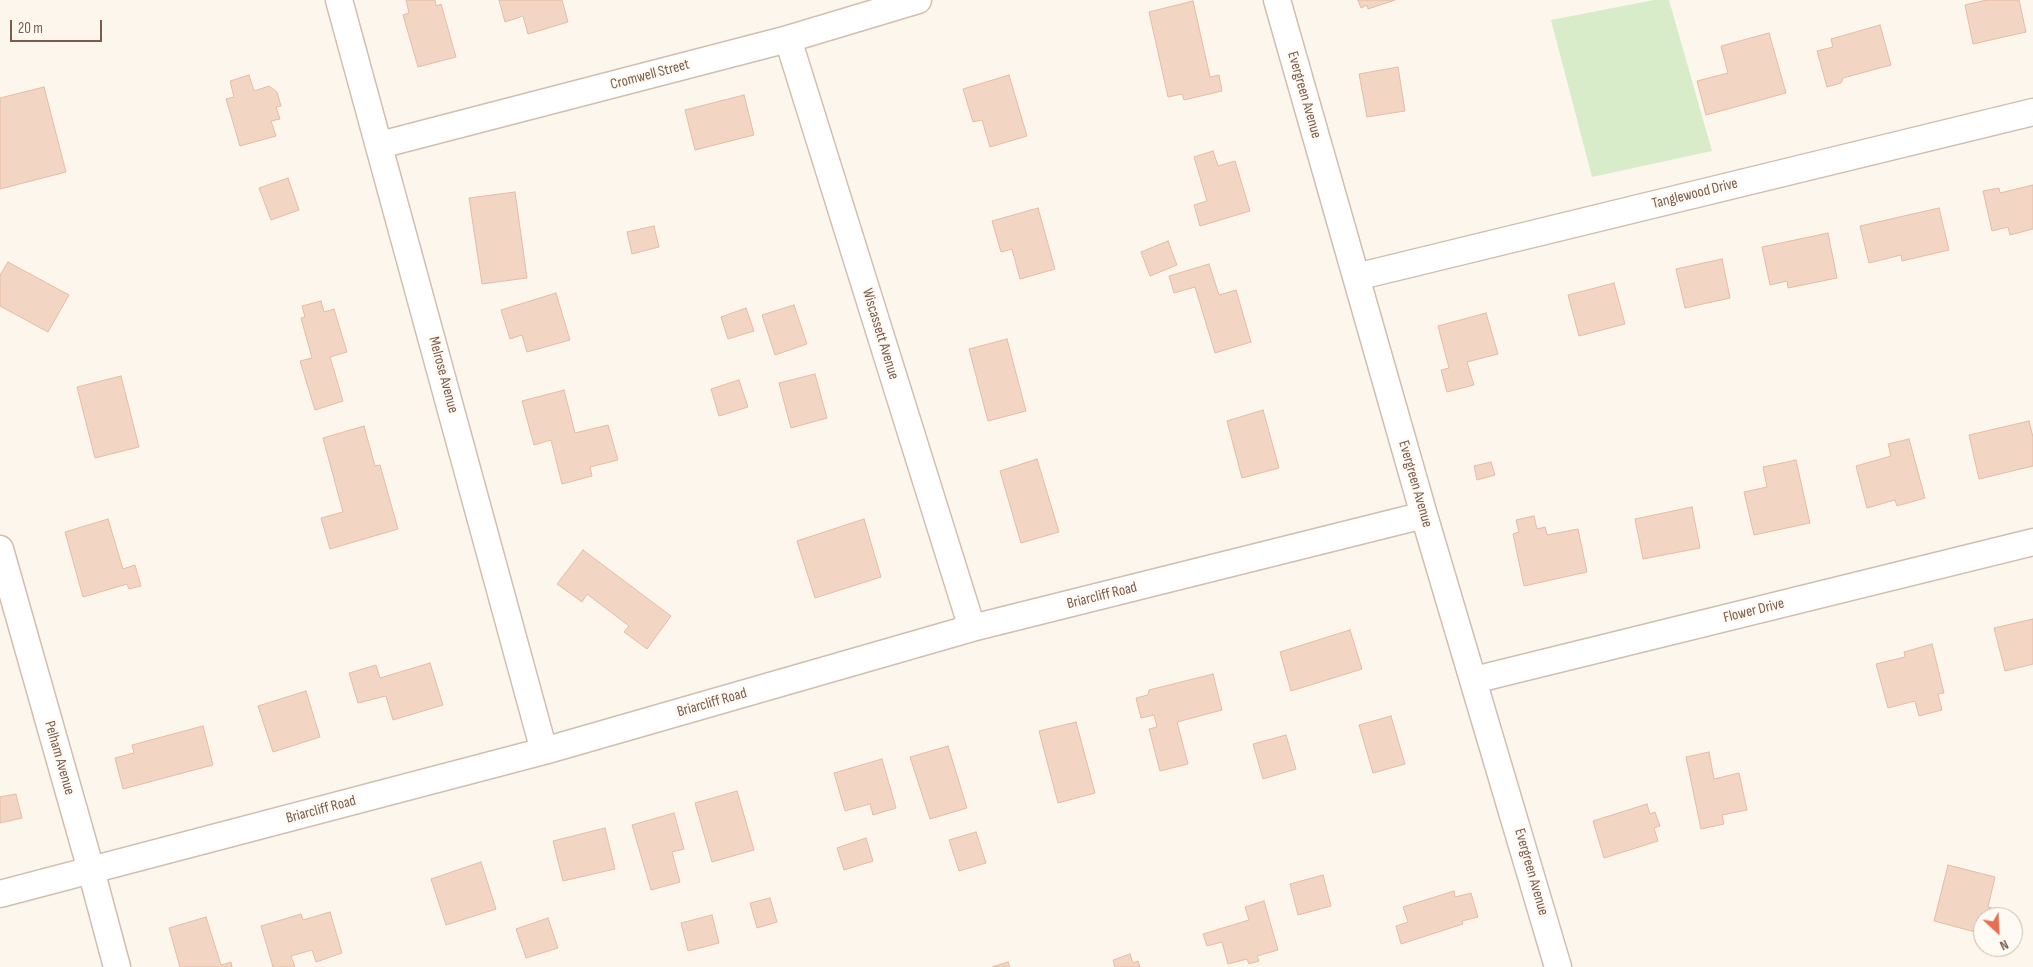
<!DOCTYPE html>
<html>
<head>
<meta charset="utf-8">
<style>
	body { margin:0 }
	#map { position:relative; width:2033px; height:967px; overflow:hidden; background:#fdf6ec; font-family:"Sofia Sans Condensed",sans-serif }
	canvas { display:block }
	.north { position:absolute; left:1973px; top:907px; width:50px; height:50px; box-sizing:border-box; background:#fffaf3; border:1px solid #cabbb1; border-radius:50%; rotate:155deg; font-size:14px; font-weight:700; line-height:20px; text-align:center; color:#7a5c4d }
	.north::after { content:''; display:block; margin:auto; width:18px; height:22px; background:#e76f51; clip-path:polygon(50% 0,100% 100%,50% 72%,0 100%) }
	.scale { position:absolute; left:10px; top:20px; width:92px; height:22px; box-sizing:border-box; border:2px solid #7a5c4d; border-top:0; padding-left:6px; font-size:15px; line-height:18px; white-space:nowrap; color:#7a5c4d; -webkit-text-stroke:4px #fffaf3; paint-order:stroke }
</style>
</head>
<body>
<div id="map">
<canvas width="2033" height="967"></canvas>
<div class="north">N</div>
<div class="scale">20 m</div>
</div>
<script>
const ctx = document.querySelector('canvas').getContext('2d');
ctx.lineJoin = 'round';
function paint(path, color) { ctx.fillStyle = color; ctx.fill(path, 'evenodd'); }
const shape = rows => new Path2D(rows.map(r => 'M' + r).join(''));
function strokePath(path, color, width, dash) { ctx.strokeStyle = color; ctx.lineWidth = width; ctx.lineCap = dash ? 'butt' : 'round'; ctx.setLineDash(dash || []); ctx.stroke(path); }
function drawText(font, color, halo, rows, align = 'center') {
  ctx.font = font + ' "Sofia Sans Condensed",sans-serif'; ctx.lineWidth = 5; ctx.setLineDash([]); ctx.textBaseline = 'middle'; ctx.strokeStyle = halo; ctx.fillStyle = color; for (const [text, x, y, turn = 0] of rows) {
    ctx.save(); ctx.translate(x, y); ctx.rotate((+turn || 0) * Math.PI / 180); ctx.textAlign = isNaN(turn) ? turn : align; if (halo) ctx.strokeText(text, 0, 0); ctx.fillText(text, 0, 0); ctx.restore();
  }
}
const green = shape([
	[1654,0,1669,0,1712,151,1592,177,1551,20]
]);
const building = shape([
	[406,0,435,0,436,6,441,4,456,57,418,67,403,15,409,13,406,0],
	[499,0,562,0,568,22,528,34,523,16,505,22,499,0],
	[1358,0,1395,0,1368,9,1367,5,1361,8,1358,0],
	[1987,0,2019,0,2026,32,1973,44,1965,5,1987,0],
	[1193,1,1210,77,1219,75,1222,91,1184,100,1182,94,1168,97,1149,12,1193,1],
	[1880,25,1891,65,1843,78,1841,83,1827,87,1817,51,1833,47,1831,39,1880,25],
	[1769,33,1786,93,1706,115,1697,81,1728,73,1721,46,1769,33],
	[1398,67,1405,111,1367,117,1359,74,1398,67],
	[249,75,254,91,269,86,277,92,281,106,276,107,280,119,271,121,276,136,240,146,226,99,234,97,230,81,249,75],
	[1009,75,1027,136,990,147,982,120,973,122,963,89,1009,75],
	[44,87,66,172,0,189,0,98,44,87],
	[744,95,754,135,695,150,685,110,744,95],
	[1213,151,1218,166,1235,161,1250,211,1200,226,1194,205,1207,201,1194,157,1213,151],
	[288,178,299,210,271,220,259,188,288,178],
	[2033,185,2033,229,2010,235,2008,227,1992,231,1983,191,1999,188,2000,193,2033,185],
	[515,192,527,278,482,284,469,198,515,192],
	[1038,208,1055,269,1020,279,1012,249,1001,252,992,221,1038,208],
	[1939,208,1949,250,1902,261,1901,255,1869,263,1860,226,1939,208],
	[654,226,659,247,632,254,627,232,654,226],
	[1828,233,1837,278,1788,288,1787,281,1770,285,1762,247,1828,233],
	[1168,241,1177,265,1150,276,1141,252,1168,241],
	[1722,259,1730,298,1685,308,1676,269,1722,259],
	[8,262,69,295,48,332,0,306,0,275,8,262],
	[1209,264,1219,295,1236,290,1251,342,1215,353,1195,287,1174,293,1169,276,1209,264],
	[1614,283,1625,324,1579,336,1568,295,1614,283],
	[556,293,570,340,527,352,522,335,510,339,501,310,556,293],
	[321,301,324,312,334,309,347,352,330,357,343,401,315,410,300,361,312,358,301,318,305,317,302,306,321,301],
	[794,305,807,344,775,355,762,315,794,305],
	[746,308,754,331,728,339,721,317,746,308],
	[1486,313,1498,354,1467,362,1474,385,1447,392,1441,370,1449,368,1438,326,1486,313],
	[1007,339,1026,411,988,421,969,349,1007,339],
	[815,374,827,418,791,428,779,383,815,374],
	[121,376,139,447,95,458,77,387,121,376],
	[739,380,748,407,719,416,711,389,739,380],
	[564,390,575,433,608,425,618,460,590,467,592,476,562,484,551,440,534,445,522,401,564,390],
	[1263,410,1279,468,1242,478,1227,421,1263,410],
	[2029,421,2033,437,2033,466,1979,479,1969,435,2029,421],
	[364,426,375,466,380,465,398,529,330,549,321,518,343,512,323,438,364,426],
	[1909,439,1925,498,1897,506,1895,500,1867,508,1856,466,1891,456,1888,444,1909,439],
	[1037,459,1059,532,1021,543,1000,471,1037,459],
	[1796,460,1810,523,1754,535,1744,492,1767,487,1763,467,1796,460],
	[1491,462,1495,475,1477,480,1474,466,1491,462],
	[1692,507,1700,548,1643,559,1635,519,1692,507],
	[1534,516,1537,529,1545,527,1547,535,1578,529,1587,572,1524,586,1513,534,1519,532,1516,520,1534,516],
	[108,519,123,569,135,565,141,586,129,589,127,584,83,597,65,532,108,519],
	[864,519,881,577,815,598,797,541,864,519],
	[583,550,671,616,647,649,624,632,629,626,587,594,582,602,557,584,583,550],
	[2033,619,2033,664,2005,671,1994,628,2033,619],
	[1350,630,1362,669,1291,691,1280,652,1350,630],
	[1932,644,1944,693,1938,694,1942,710,1919,716,1915,701,1888,708,1876,664,1905,657,1904,652,1932,644],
	[430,663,443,705,393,720,386,696,358,703,349,673,376,665,380,678,430,663],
	[1213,674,1222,710,1177,722,1188,764,1160,771,1149,729,1157,727,1154,715,1141,718,1136,698,1148,695,1149,690,1213,674],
	[306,691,320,737,273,752,258,706,306,691],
	[1391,716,1405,764,1373,773,1359,725,1391,716],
	[1076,722,1095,793,1058,803,1039,731,1076,722],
	[203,726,213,765,123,789,115,758,134,753,132,745,203,726],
	[1286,735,1296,769,1263,779,1253,744,1286,735],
	[948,746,967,808,930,819,910,757,948,746],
	[1709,752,1714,779,1739,773,1747,810,1722,815,1724,824,1701,829,1686,757,1709,752],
	[882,759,896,808,873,815,870,804,845,811,834,773,882,759],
	[737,791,754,850,712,862,695,803,737,791],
	[16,794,22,818,0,823,0,797,16,794],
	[1647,804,1650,814,1655,812,1660,826,1654,828,1658,841,1604,858,1593,821,1647,804],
	[674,813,684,849,672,852,680,882,651,890,632,825,674,813],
	[605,828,615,869,563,881,553,841,605,828],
	[976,832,986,863,959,871,949,840,976,832],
	[866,838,873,861,844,870,837,848,866,838],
	[481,862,496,909,446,925,431,879,481,862],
	[1948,865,1995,877,1988,907,1992,908,1990,917,1983,917,1983,934,1934,921,1948,865],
	[1323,875,1331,906,1298,915,1290,884,1323,875],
	[1454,891,1455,897,1471,893,1478,917,1462,921,1463,924,1401,944,1396,926,1408,922,1403,907,1454,891],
	[770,898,777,922,757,928,750,903,770,898],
	[1264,901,1278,950,1257,956,1259,961,1249,964,1247,959,1228,964,1222,942,1207,946,1203,934,1249,920,1245,907,1264,901],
	[330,912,342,953,316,962,312,950,291,956,295,967,273,967,261,926,301,914,303,920,330,912],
	[712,915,719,943,688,951,681,923,712,915],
	[206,917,221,965,231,962,232,967,180,967,169,928,206,917],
	[548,918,558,948,526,958,516,929,548,918],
	[1130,954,1133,963,1138,961,1140,967,1115,967,1113,960,1130,954],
	[1008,962,1010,967,992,967,1008,962]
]);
const minor = shape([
	[339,0,544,751],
	[1277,0,1424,515,1558,967],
	[788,39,972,628],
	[380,145,788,39,918,0],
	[1356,277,2033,112],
	[0,549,91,870,117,967],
	[1474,680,2033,542],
	[0,894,544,751,972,628,1424,515]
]);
const streetNames = [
	["Cromwell Street",650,75,-15],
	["Evergreen Avenue",1304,95,74],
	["Tanglewood Drive",1695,194,-14],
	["Wiscassett Avenue",880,334,73],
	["Melrose Avenue",443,375,75],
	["Evergreen Avenue",1415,484,74],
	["Briarcliff Road",1102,596,-14],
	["Flower Drive",1754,611,-14],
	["Briarcliff Road",712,703,-16],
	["Pelham Avenue",59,758,74],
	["Briarcliff Road",321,810,-15],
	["Evergreen Avenue",1531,872,74]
];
paint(green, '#d8ecc9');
paint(building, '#f3d5c3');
strokePath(building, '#e6bba3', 1);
strokePath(minor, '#d1beb0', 29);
strokePath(minor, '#fff', 26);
drawText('15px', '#7a5c4d', '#fffaf3', streetNames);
</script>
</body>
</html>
